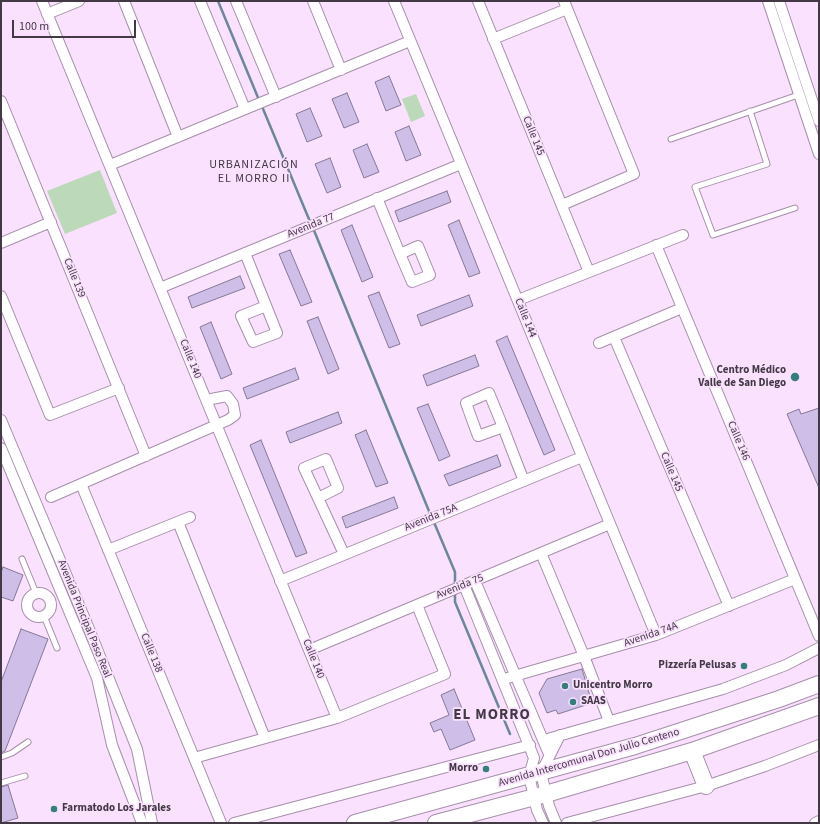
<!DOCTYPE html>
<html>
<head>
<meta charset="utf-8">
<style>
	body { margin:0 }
	#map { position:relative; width:820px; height:824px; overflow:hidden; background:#fae1fe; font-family:"Source Sans 3",sans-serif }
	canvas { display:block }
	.frame { position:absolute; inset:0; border:2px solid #433945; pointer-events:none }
	.scale { position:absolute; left:12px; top:20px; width:124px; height:18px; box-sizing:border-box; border:2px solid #433945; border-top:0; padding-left:5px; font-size:12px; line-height:14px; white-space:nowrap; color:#433945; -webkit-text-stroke:3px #fae1fe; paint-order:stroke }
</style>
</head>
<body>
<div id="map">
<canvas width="820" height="824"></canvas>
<div class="frame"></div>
<div class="scale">100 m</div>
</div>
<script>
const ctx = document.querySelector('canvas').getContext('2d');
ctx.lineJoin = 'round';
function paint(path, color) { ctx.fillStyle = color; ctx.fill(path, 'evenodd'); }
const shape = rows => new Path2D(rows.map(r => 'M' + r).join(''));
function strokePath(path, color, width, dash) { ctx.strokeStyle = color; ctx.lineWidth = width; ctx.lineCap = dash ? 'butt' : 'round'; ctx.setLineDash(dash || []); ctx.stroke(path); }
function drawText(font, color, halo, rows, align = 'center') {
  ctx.font = font + ' "Source Sans 3",sans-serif'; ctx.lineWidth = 3.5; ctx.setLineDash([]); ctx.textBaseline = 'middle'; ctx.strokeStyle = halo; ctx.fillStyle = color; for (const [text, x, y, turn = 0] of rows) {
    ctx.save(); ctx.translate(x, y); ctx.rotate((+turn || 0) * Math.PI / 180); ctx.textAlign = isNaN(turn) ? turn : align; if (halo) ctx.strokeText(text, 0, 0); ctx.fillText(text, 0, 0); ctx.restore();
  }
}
const green = shape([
	[416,94,425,116,411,122,402,99],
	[100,170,117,213,65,234,47,191]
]);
const stream = shape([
	[218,1,259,100],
	[261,104,311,224],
	[313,228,431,516],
	[433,520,455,572,455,587],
	[455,592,455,602,510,734]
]);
const building = shape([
	[389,76,401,105,386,111,375,82,389,76],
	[347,93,359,122,344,128,332,99,347,93],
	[310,108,322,136,307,142,296,114,310,108],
	[409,126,421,155,406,161,395,132,409,126],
	[367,144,379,172,364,178,353,150,367,144],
	[330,158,341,187,327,193,315,164,330,158],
	[447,191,451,202,399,222,395,211,447,191],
	[459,220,480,273,469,277,448,225,459,220],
	[352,225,373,277,362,282,341,230,352,225],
	[290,250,312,302,301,306,279,254,290,250],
	[240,276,245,288,192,308,188,297,240,276],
	[379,292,400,344,389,348,368,296,379,292],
	[469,295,473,306,421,326,417,315,469,295],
	[318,317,339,369,328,374,307,321,318,317],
	[211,322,232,374,221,379,200,327,211,322],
	[507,336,555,450,544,455,496,341,507,336],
	[475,355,479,366,427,386,423,375,475,355],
	[295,368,299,379,247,399,243,388,295,368],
	[428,404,450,456,439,461,417,408,428,404],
	[819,408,819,488,787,414,799,409,801,414,819,408],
	[338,412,342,423,290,443,286,432,338,412],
	[366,430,388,483,376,487,355,435,366,430],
	[261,440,307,553,296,557,250,445,261,440],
	[497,455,501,466,449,486,444,475,497,455],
	[394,497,398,508,346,528,342,517,394,497],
	[3,567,23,575,13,601,1,597,1,573,3,567],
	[21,629,48,639,5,751,1,753,1,682,21,629],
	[582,669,592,703,558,714,556,710,547,713,539,693,547,679,582,669],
	[454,689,475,740,450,750,441,729,434,732,430,723,449,715,441,695,454,689],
	[8,785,18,818,1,823,1,787,8,785]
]);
const lane = shape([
	[750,111,767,164,695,187,713,235,795,208],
	[671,139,801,94],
	[22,559,36,593],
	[44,616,57,648],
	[1,757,12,753,28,742],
	[1,783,25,776]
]);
const street = shape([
	[42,1,337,718],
	[124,1,178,137],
	[200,1,245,109],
	[236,1,276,97],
	[313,1,341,70],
	[394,1,656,635],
	[478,1,589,272],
	[768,1,819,154],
	[779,1,819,121],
	[47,14,79,1],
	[493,39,567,9],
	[1,101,146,456],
	[110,165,410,41],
	[377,198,400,254,412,282,430,275,418,246,400,254],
	[562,205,634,174,564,1],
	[1,243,51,222],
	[656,245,819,636],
	[245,253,277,333,253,342,241,316,266,306],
	[160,288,461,164],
	[1,296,50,415,119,388],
	[518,300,683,235],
	[614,337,729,606],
	[599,343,682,308],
	[1,420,87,624,137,749,152,823],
	[503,427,478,436,466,403,489,393,503,427,518,466,524,481],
	[1,448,97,678,112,745,142,823],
	[81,484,221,823],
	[51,497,228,420,235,415,233,404,227,396,206,400],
	[318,498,338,488,326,459,304,468,318,498,344,554],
	[178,522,265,738],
	[108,550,190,517],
	[541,553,584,656,609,721],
	[280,581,582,457],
	[475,581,549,754],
	[464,585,534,758,529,776,537,810,543,823],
	'27 605a12 12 0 1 1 24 0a12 12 0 1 1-24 0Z',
	[309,650,610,524],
	[504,679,656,635,795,579],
	[544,740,723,689,786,665,819,648],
	[194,758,337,718,445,674,417,605],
	[234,823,530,745],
	[556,823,549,806,541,773,560,735],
	[567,823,706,786,765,766,819,745],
	[815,823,819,821]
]);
const primary = shape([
	[692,751,706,786],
	[355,823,635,746,779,699,819,684],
	[436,823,546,794,692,751,819,706]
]);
const markers = [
	[795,377,5,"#357e7d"],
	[744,666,4,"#357e7d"],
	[565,686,4,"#357e7d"],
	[573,702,4,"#357e7d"],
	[486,769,4,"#357e7d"],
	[54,809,4,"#357e7d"]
];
const streetNames = [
	["Calle 145",533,136,68],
	["Avenida 77",311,226,-22],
	["Calle 139",74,278,68],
	["Calle 144",525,318,68],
	["Calle 140",190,359,68],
	["Calle 146",738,441,67],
	["Calle 145",671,472,67],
	["Avenida 75A",431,518,-22],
	["Avenida 75",460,587,-22],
	["Avenida Principal Paso Real",84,619,68],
	["Avenida 74A",651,635,-19],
	["Calle 138",151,653,68],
	["Calle 140",313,659,68],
	["Avenida Intercomunal Don Julio Centeno",589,758,-16]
];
const poiNames = [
	["Centro Médico",786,371],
	["Valle de San Diego",786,384],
	["Pizzería Pelusas",736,666],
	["Unicentro Morro",573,686,"left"],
	["SAAS",581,702,"left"],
	["Morro",478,769],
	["Farmatodo Los Jarales",62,809,"left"]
];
const neighbourhoodNames = [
	["URBANIZACIÓN",254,165],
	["EL MORRO II",254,179]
];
const districtNames = [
	["EL MORRO",492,716]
];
paint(green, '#bcd9ba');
strokePath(stream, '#6c879c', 2.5);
paint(building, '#cfbee8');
strokePath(building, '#847896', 1);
strokePath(lane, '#a68faa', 7);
strokePath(street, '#a68faa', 12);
strokePath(primary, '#a68faa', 18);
strokePath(lane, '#fff', 5);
strokePath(street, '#fff', 10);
strokePath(primary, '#fff', 16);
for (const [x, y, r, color] of markers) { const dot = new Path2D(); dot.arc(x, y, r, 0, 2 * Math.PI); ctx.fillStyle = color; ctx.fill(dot); strokePath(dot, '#fae1fe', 1.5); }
drawText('11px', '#433945', '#fae1fe', streetNames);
drawText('bold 11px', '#433945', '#fae1fe', poiNames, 'right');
ctx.letterSpacing = '1px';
drawText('12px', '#433945', '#fae1fe', neighbourhoodNames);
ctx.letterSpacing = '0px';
ctx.letterSpacing = '1px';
drawText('bold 15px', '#433945', '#fae1fe', districtNames);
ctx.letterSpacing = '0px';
</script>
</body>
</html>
